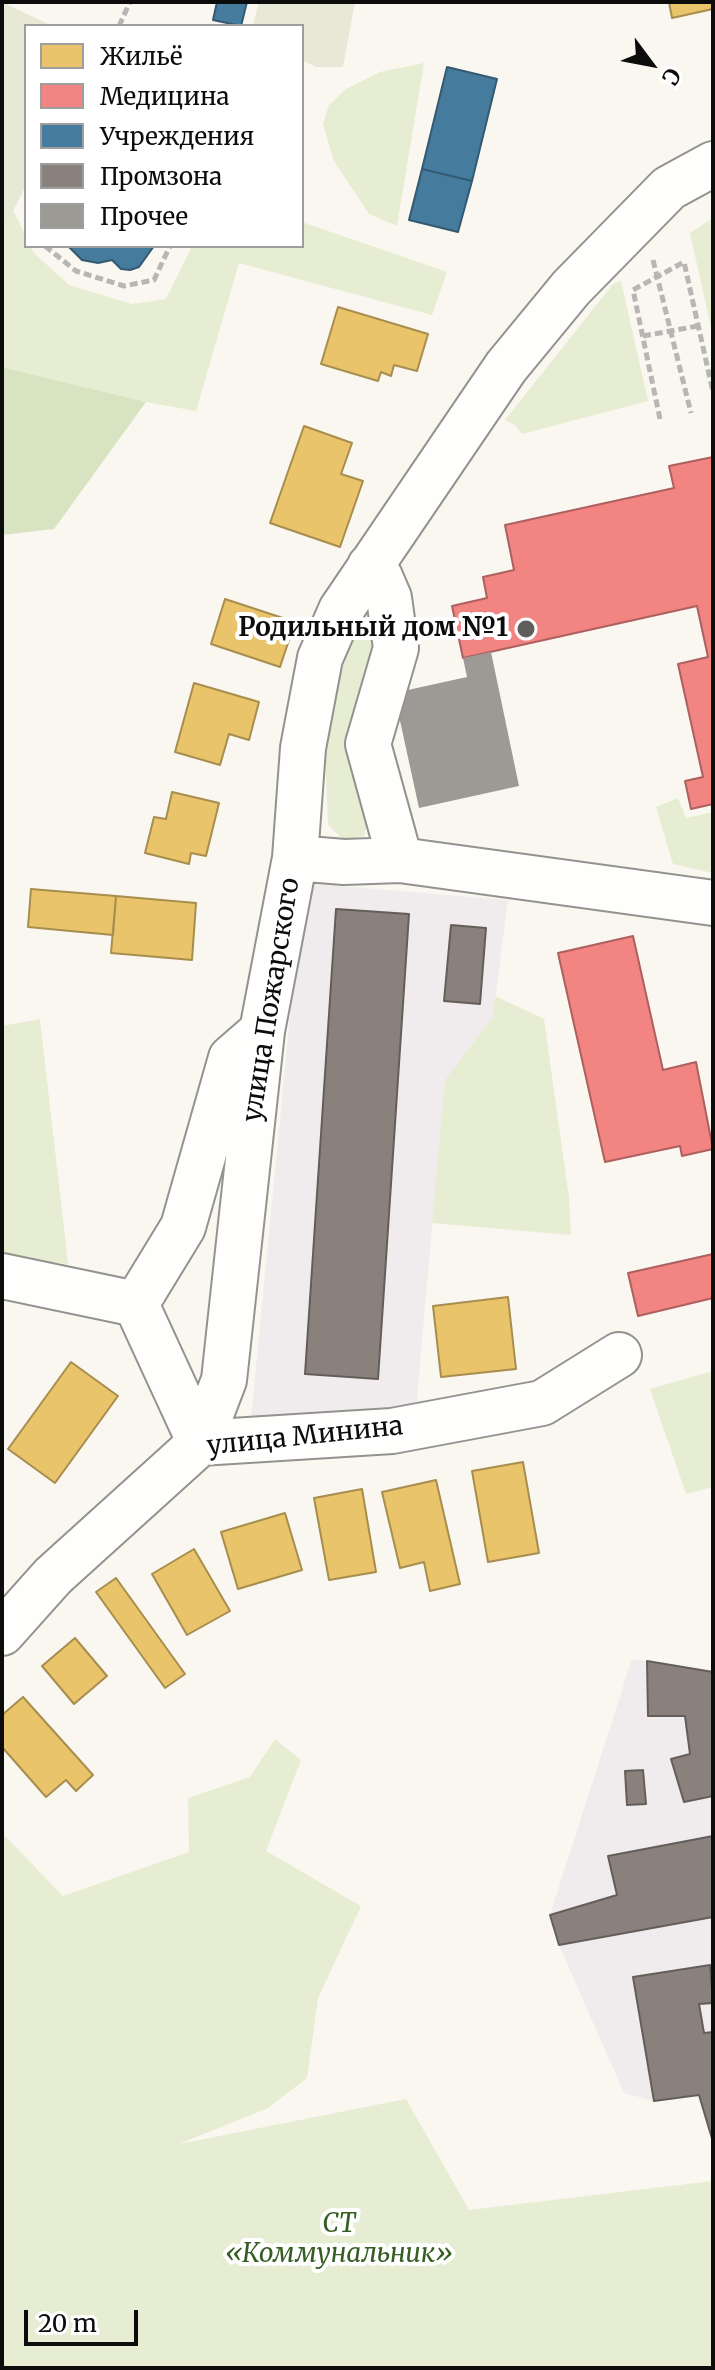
<!DOCTYPE html>
<html>
<head>
<meta charset="utf-8">
<style>
	body { margin:0 }
	#map { position:relative; width:715px; height:2370px; overflow:hidden; background:#faf7f0; font-family:Merriweather,serif }
	canvas { display:block }
	.frame { position:absolute; inset:0; border:4px solid #0c0c0c; pointer-events:none }
	.legend { position:absolute; left:24px; top:24px; width:280px; height:224px; box-sizing:border-box; background:#fff; border:2px solid #9e9e9e; margin:0; padding:10px 14px; list-style:none; font-size:24px; color:#0c0c0c }
	.legend li { display:flex; align-items:center; gap:16px; height:40px }
	.legend b { width:40px; border:2px solid #9e9e9e }
	.north { position:absolute; left:611px; top:24px; width:80px; height:80px; -webkit-text-stroke:6px #fff; paint-order:stroke; rotate:122deg; font-size:22px; font-weight:700; line-height:32px; text-align:center; color:#0c0c0c }
	.north::after { content:''; display:block; margin:auto; width:28px; height:36px; background:#0c0c0c; clip-path:polygon(50% 0,100% 100%,50% 72%,0 100%) }
	.scale { position:absolute; left:24px; top:2310px; width:114px; height:36px; box-sizing:border-box; border:4px solid #0c0c0c; border-top:0; padding-left:10px; font-size:24px; line-height:28px; white-space:nowrap; color:#0c0c0c; -webkit-text-stroke:6px #fff; paint-order:stroke }
</style>
</head>
<body>
<div id="map">
<canvas width="715" height="2370"></canvas>
<div class="frame"></div>
<ul class="legend">
<li><b style="height:22px;background:#e9c46a"></b>Жильё</li>
<li><b style="height:22px;background:#f28482"></b>Медицина</li>
<li><b style="height:22px;background:#457b9d"></b>Учреждения</li>
<li><b style="height:22px;background:#8a817c"></b>Промзона</li>
<li><b style="height:22px;background:#9d9a96"></b>Прочее</li>
</ul>
<div class="north">С</div>
<div class="scale">20 m</div>
</div>
<script>
const ctx = document.querySelector('canvas').getContext('2d');
ctx.lineJoin = 'round';
function paint(path, color) { ctx.fillStyle = color; ctx.fill(path, 'evenodd'); }
const shape = rows => new Path2D(rows.map(r => 'M' + r).join(''));
function strokePath(path, color, width, dash) { ctx.strokeStyle = color; ctx.lineWidth = width; ctx.lineCap = dash ? 'butt' : 'round'; ctx.setLineDash(dash || []); ctx.stroke(path); }
function drawText(font, color, halo, rows, align = 'center') {
  ctx.font = font + ' Merriweather,serif'; ctx.lineWidth = 8; ctx.setLineDash([]); ctx.textBaseline = 'middle'; ctx.strokeStyle = halo; ctx.fillStyle = color; for (const [text, x, y, turn = 0] of rows) {
    ctx.save(); ctx.translate(x, y); ctx.rotate((+turn || 0) * Math.PI / 180); ctx.textAlign = isNaN(turn) ? turn : align; if (halo) ctx.strokeText(text, 0, 0); ctx.fillText(text, 0, 0); ctx.restore();
  }
}
const industrial = shape([
	[303,883,508,900,493,1017,445,1081,416,1408,251,1418],
	[632,1659,713,1672,713,2142,699,2095,654,2101,624,2093,559,1945,550,1915]
]);
const green = shape([
	[424,63,397,226,369,214,334,161,323,124,329,105,346,89,380,72],
	[13,210,26,237,26,246,30,246,34,253,69,285,132,304,166,299,192,246,302,246,302,222,447,272,432,315,239,263,196,411,146,402,2,367,2,233],
	[713,218,713,336,690,233],
	[621,281,648,401,522,434,515,425,505,420,613,284],
	[359,620,377,622,367,823,364,836,344,840,328,825,325,749,343,664],
	[678,798,686,818,713,812,713,873,673,864,656,807],
	[495,996,544,1019,569,1198,571,1235,432,1223,445,1080,493,1017],
	[40,1019,68,1264,2,1256,2,1026],
	[713,1371,713,1487,686,1494,650,1389],
	[275,1739,301,1760,266,1851,361,1906,318,1998,307,2078,268,2108,179,2144,406,2099,469,2210,713,2181,713,2368,2,2368,2,1833,63,1896,189,1852,188,1798,250,1777]
]);
const forest = shape([
	[2,367,146,402,54,529,2,535]
]);
const cemetery = shape([
	[2,2,52,26,26,26,26,185,2,233],
	[259,2,355,2,343,67,316,67,302,60,302,26,253,26]
]);
const homes = shape([
	[669,2,713,2,713,9,672,18,669,2],
	[338,307,428,334,417,371,394,365,391,376,381,372,378,381,321,364,338,307],
	[304,426,352,443,341,474,363,481,340,547,270,523,304,426],
	[225,599,295,622,280,667,211,644,225,599],
	[194,683,259,702,249,740,229,734,220,765,175,752,194,683],
	[172,792,219,803,206,856,191,853,189,864,145,853,154,817,166,819,172,792],
	[31,889,116,896,113,935,28,927,31,889],
	[116,896,196,903,192,960,111,953,116,896],
	[508,1297,516,1369,441,1377,433,1306,508,1297],
	[71,1362,118,1396,55,1483,8,1449,71,1362],
	[523,1462,539,1553,488,1562,472,1471,523,1462],
	[436,1480,460,1584,430,1591,424,1562,400,1568,382,1492,436,1480],
	[362,1489,376,1572,329,1580,314,1498,362,1489],
	[285,1513,302,1570,238,1589,221,1532,285,1513],
	[194,1549,230,1611,187,1635,152,1574,194,1549],
	[116,1578,185,1674,165,1688,96,1592,116,1578],
	[75,1638,107,1676,74,1704,42,1666,75,1638],
	[23,1697,93,1775,76,1791,66,1780,46,1797,2,1747,2,1715,23,1697]
]);
const health = shape([
	[713,457,713,804,691,809,685,781,703,777,678,664,708,657,697,606,463,658,452,606,487,598,483,577,514,570,505,525,674,488,669,466,713,457],
	[633,936,663,1070,696,1062,713,1149,682,1156,680,1146,605,1162,558,953,633,936],
	[713,1254,713,1298,638,1316,628,1273,713,1254]
]);
const public = shape([
	[217,2,247,2,241,26,213,20,217,2],
	[447,67,497,79,472,181,422,169,447,67],
	[422,169,472,181,458,232,409,220,422,169],
	[68,246,154,246,139,267,130,270,121,269,112,260,98,263,82,260,68,246]
]);
const industry = shape([
	[336,909,409,914,378,1379,305,1374,336,909],
	[451,925,486,928,480,1004,444,1001,451,925],
	[647,1661,713,1672,713,1796,684,1802,671,1759,690,1754,685,1716,648,1716,647,1661],
	[643,1770,646,1804,627,1805,625,1771,643,1770],
	[713,1836,713,1917,559,1945,550,1915,617,1895,608,1856,713,1836],
	[710,1965,713,2003,699,2004,704,2033,713,2032,713,2142,699,2095,654,2101,633,1977,710,1965]
]);
const building = shape([
	[491,652,519,786,419,808,394,693,467,677,463,658]
]);
const path = shape([
	[119,26,130,2],
	[45,246,76,271,124,286,154,280,170,246],
	[653,260,691,413],
	[643,336,698,326],
	[660,419,633,290,684,262,713,392]
]);
const minor = shape([
	[370,566,380,577,389,598,396,648,368,744,400,860],
	[295,858,344,862,400,860,713,903],
	[2,1276,136,1304,183,1227,231,1058,262,1031],
	[136,1304,200,1443],
	[200,1443,224,1380,262,1031,295,858,303,748,320,658,341,610,506,367,571,288,669,188,713,164],
	[2,1633,53,1576,200,1443,392,1431,542,1403,619,1355]
]);
const markers = [
	[526,629,10,"#5f5e5c"]
];
const poiNames = [
	["Родильный дом №1",508,629]
];
const streetNames = [
	["улица Пожарского",272,1000,-81],
	["улица Минина",305,1437,-6]
];
const parkNames = [
	["СТ",339,2225],
	["«Коммунальник»",339,2255]
];
paint(industrial, '#f0ebed');
paint(green, '#e6edd2');
paint(forest, '#d8e4c1');
paint(cemetery, '#e7e9d6');
paint(homes, '#e9c46a');
strokePath(homes, '#a78d4e', 2);
paint(health, '#f28482');
strokePath(health, '#ad605f', 2);
paint(public, '#457b9d');
strokePath(public, '#345a72', 2);
paint(industry, '#8a817c');
strokePath(industry, '#645e5a', 2);
paint(building, '#9d9a96');
strokePath(minor, '#93928f', 48);
strokePath(path, '#b7b6b5', 5, [8, 4]);
strokePath(minor, '#fefefd', 44);
for (const [x, y, r, color] of markers) { const dot = new Path2D(); dot.arc(x, y, r, 0, 2 * Math.PI); ctx.fillStyle = color; ctx.fill(dot); strokePath(dot, '#fff', 3); }
drawText('bold 26px', '#0c0c0c', '#fff', poiNames, 'right');
drawText('26px', '#0c0c0c', '#fff', streetNames);
drawText('italic 26px', '#365e22', '#fff', parkNames);
</script>
</body>
</html>
